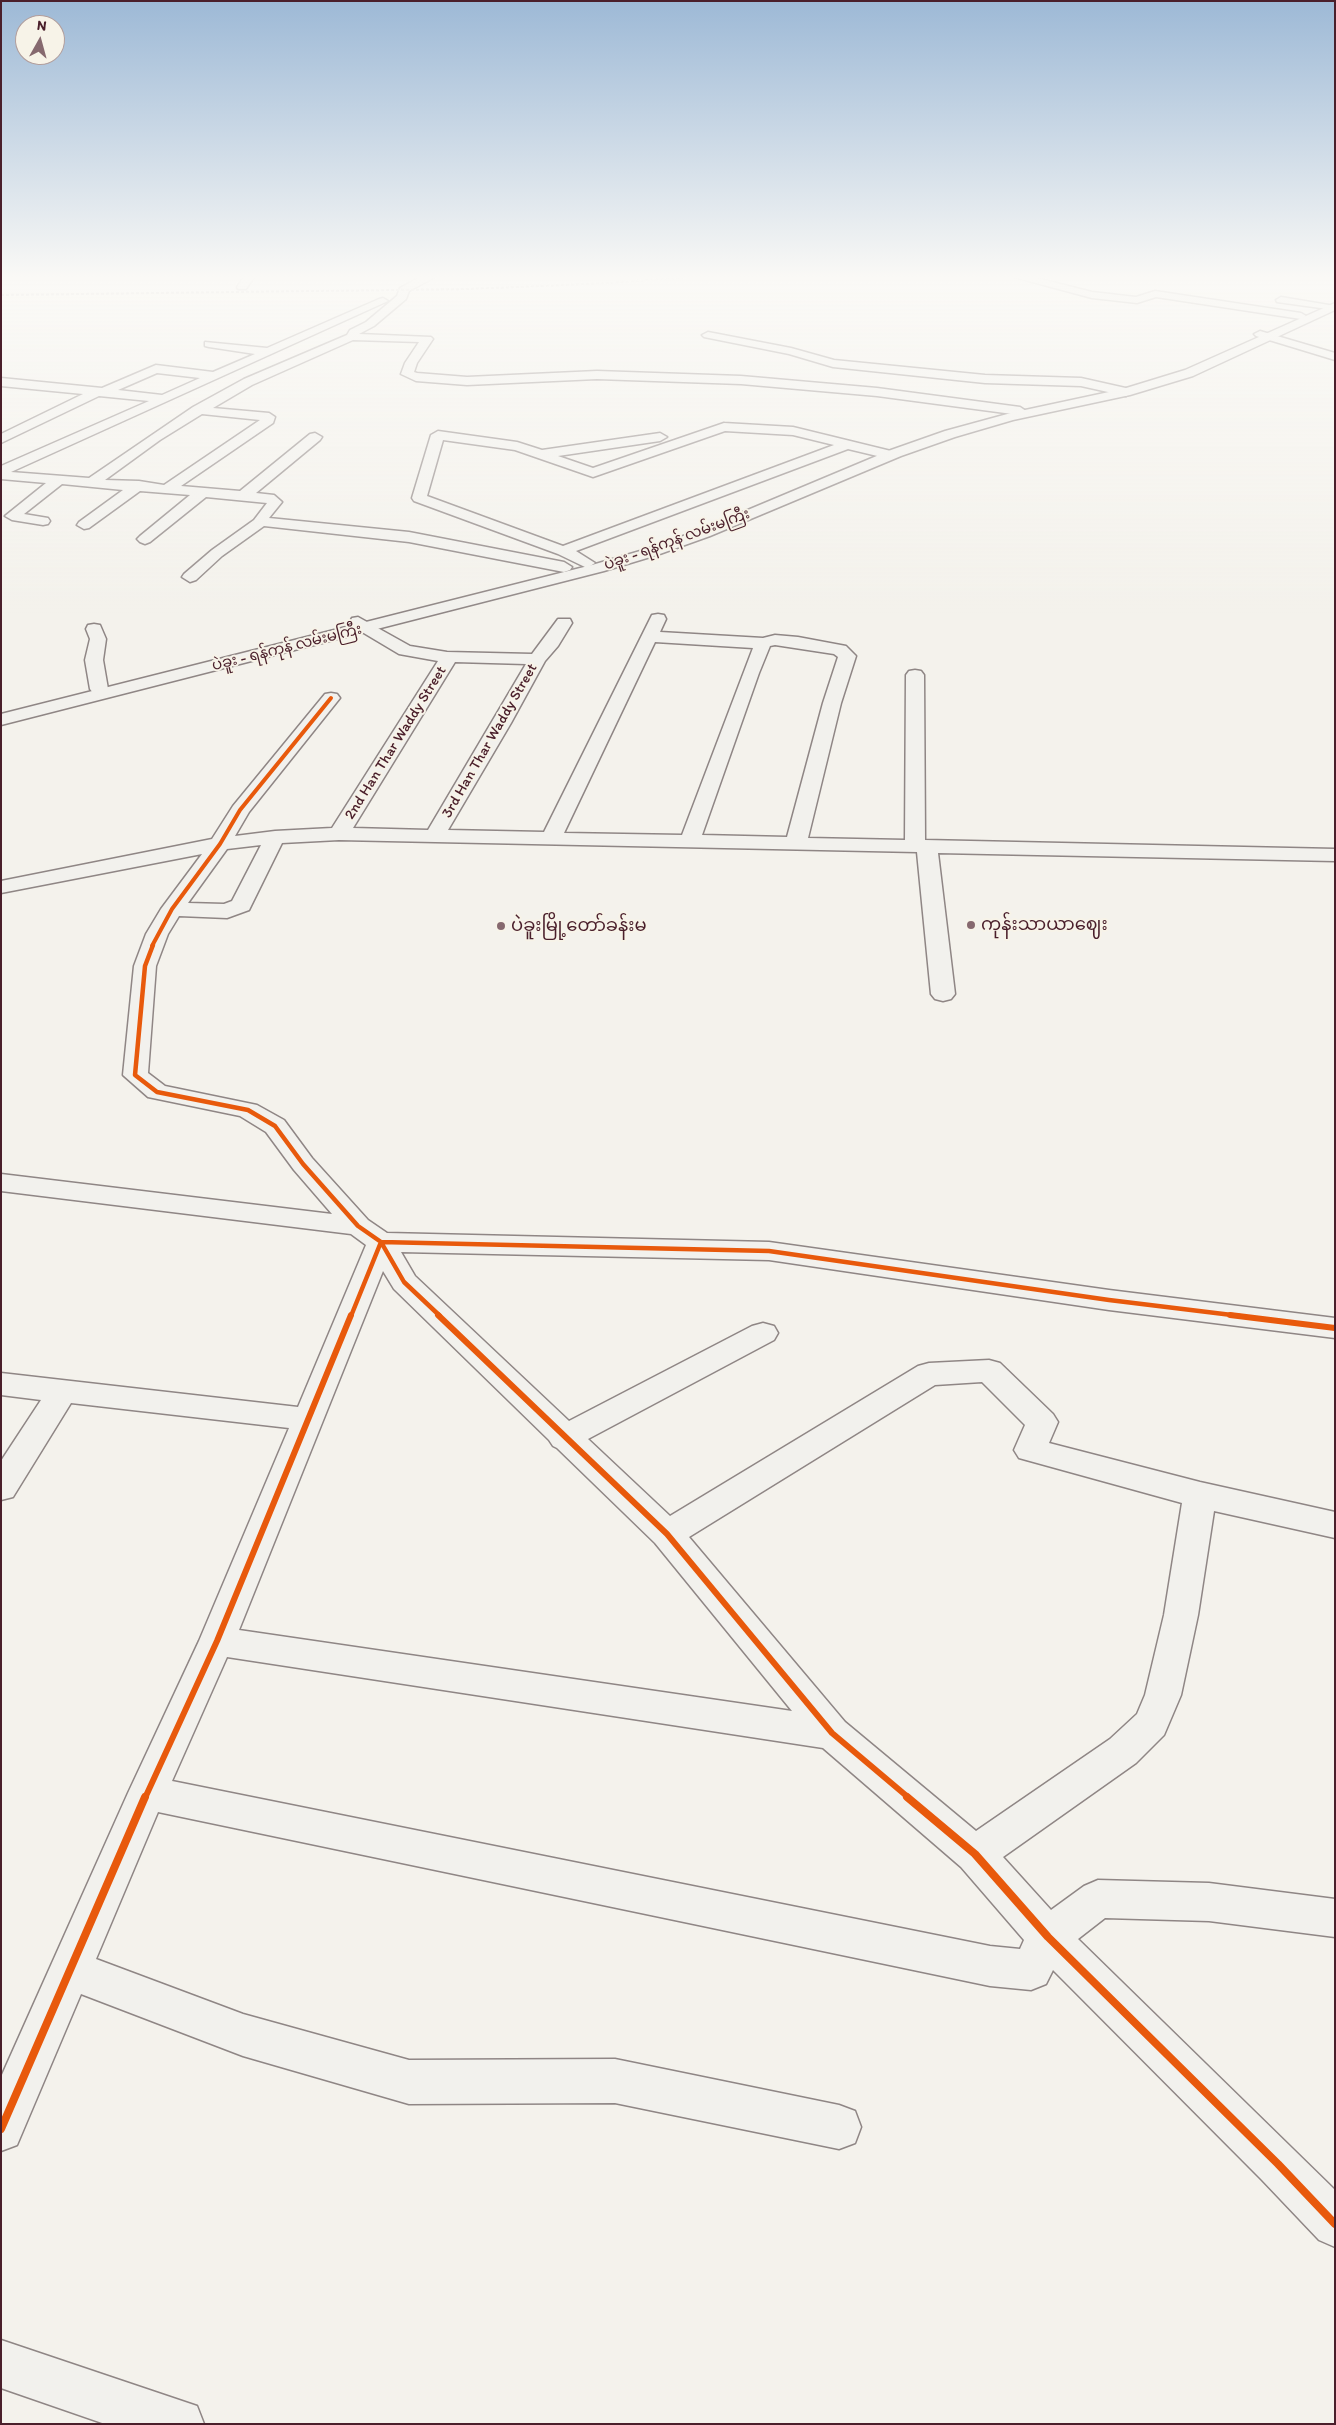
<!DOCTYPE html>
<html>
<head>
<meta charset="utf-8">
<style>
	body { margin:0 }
	#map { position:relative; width:1336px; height:2425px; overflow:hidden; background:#f4f2ec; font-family:Itim,sans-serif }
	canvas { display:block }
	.frame { position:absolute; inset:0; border:2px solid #4a1f2b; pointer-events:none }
	.north { position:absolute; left:15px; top:15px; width:50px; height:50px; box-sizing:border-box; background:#f7f3e8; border:1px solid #b29e9c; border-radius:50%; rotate:7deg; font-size:14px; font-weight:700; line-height:20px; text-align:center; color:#4a1f2b }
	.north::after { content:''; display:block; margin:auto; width:18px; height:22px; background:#86696f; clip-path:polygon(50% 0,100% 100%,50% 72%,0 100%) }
</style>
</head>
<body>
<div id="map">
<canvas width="1336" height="2425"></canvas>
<div class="frame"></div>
<div class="north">N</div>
</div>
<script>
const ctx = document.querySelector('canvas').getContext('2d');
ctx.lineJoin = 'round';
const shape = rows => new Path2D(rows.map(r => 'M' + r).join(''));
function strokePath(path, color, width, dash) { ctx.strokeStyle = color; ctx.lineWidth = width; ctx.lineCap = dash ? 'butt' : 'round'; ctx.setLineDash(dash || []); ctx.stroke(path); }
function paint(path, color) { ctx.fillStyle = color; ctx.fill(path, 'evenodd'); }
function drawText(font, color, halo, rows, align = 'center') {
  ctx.font = font + ' Itim,"Noto Sans Myanmar",sans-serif'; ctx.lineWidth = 4; ctx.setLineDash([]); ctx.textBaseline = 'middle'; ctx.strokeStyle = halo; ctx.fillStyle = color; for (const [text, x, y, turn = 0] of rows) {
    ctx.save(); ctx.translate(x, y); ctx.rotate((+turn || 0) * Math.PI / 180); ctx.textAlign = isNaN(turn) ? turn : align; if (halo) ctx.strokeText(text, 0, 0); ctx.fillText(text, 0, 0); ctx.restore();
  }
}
const minor = shape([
	[244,276,255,276,246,289,238,289,237,287,244,276],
	[422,276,437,276,409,291,406,299,374,326,359,334,431,337,433,339,417,363,414,372,417,373,467,377,597,371,741,376,877,388,1020,407,1026,411,1020,415,877,396,741,384,597,379,467,385,416,381,401,374,405,363,419,342,353,340,252,385,213,408,269,413,275,417,273,423,181,486,240,491,310,434,315,433,322,437,320,440,256,493,274,495,282,502,269,518,409,532,564,562,572,567,570,570,564,572,409,542,264,526,222,556,196,580,190,582,182,577,184,574,212,550,254,520,267,503,206,497,150,542,145,544,140,542,137,539,140,536,190,495,140,491,89,528,84,529,77,525,79,522,123,490,62,484,24,514,48,518,50,521,48,524,43,525,12,520,5,516,46,483,1,479,1,466,149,401,99,396,1,443,1,434,83,394,1,386,1,378,102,388,156,365,213,372,255,354,209,347,205,346,205,342,267,348,379,299,383,298,388,301,11,472,89,478,193,407,244,379,347,335,350,330,366,322,397,296,400,288,422,276],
	[157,373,200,378,162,395,118,390,157,373],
	[202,414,260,420,164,485,139,481,105,480,160,440,202,414],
	[1010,276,1029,276,1092,292,1136,297,1155,291,1301,313,1306,316,1301,319,1156,297,1137,303,1092,298,1010,276],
	[1281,297,1335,306,1335,310,1277,302,1276,300,1281,297],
	[1260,331,1335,353,1335,360,1256,336,1254,334,1260,331],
	[708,332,791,348,834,360,985,375,1081,378,1130,389,1132,392,1126,396,1081,386,985,383,833,367,789,354,704,337,702,335,708,332],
	[724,423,793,427,895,452,897,455,890,459,848,449,576,551,595,563,587,568,558,554,414,501,412,498,431,435,438,431,517,442,542,450,660,433,667,437,660,441,558,456,593,468,724,423],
	[725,431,793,435,834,445,563,546,427,496,443,440,515,450,593,477,725,431],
	[658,614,664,615,666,619,660,632,763,638,775,635,798,637,846,646,856,656,841,703,808,838,905,840,906,675,909,671,915,670,921,671,924,675,925,840,1335,849,1335,861,938,853,955,994,951,999,943,1001,935,999,931,994,917,852,339,840,282,843,249,910,227,918,179,916,168,934,156,966,148,1073,165,1086,257,1105,284,1120,312,1158,368,1220,387,1233,769,1242,1109,1290,1335,1318,1335,1338,1109,1310,769,1260,401,1252,415,1276,569,1421,752,1326,763,1323,774,1326,778,1333,774,1340,588,1439,670,1516,918,1366,929,1363,989,1360,1000,1363,1053,1414,1058,1422,1049,1443,1200,1482,1335,1512,1335,1538,1214,1511,1198,1615,1181,1695,1164,1735,1136,1763,1003,1857,1051,1910,1084,1886,1098,1880,1209,1883,1335,1899,1335,1937,1209,1921,1105,1918,1078,1939,1335,2190,1335,2247,1319,2240,1262,2180,1053,1970,1046,1984,1031,1990,990,1986,158,1812,96,1959,243,2014,409,2060,615,2059,839,2105,855,2111,861,2127,855,2143,839,2149,615,2103,409,2104,243,2056,81,1994,17,2145,1,2151,1,2077,128,1793,199,1641,289,1428,71,1403,13,1497,1,1500,1,1461,41,1400,1,1395,1,1373,298,1407,366,1245,351,1234,1,1191,1,1174,332,1214,294,1170,266,1132,240,1116,148,1097,123,1075,134,966,146,934,161,909,202,854,1,893,1,881,212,839,233,806,325,694,331,693,337,694,340,698,249,812,235,836,275,831,332,828,438,661,399,654,352,626,350,622,352,618,358,617,410,646,447,652,532,654,558,619,570,619,572,623,558,646,545,661,511,723,448,830,544,832,650,619,652,615,658,614],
	[655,642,753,648,682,835,564,833,655,642],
	[775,645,834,654,838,657,823,703,787,837,702,835,759,673,770,646,775,645],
	[455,662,526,664,428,830,353,828,455,662],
	[261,845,232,901,224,904,188,903,227,849,261,845],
	[383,1271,394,1289,549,1440,553,1446,557,1448,655,1543,792,1711,239,1630,383,1271],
	[982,1382,1025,1425,1014,1450,1019,1458,1182,1503,1164,1615,1145,1695,1137,1714,1110,1739,976,1831,845,1722,689,1537,935,1385,982,1382],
	[227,1657,823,1748,961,1867,1024,1940,1020,1949,990,1946,172,1781,227,1657],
	[94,624,100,625,106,639,103,660,108,689,105,693,99,694,93,693,90,689,85,660,90,639,86,629,88,625,94,624],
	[1,2340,197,2406,204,2424,105,2424,1,2388,1,2340]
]);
const highway = shape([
	[1335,303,1335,310,1193,376,1130,395,1013,420,955,437,901,456,710,536,657,555,604,571,1,725,1,714,592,565,647,549,700,530,891,450,945,431,1011,413,1123,389,1185,370,1335,303]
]);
const rail = shape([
	[1,295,469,289,610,283,702,276]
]);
const cyclewayFar3 = shape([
	[152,946,172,909,220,844,240,810,331,698]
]);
const cyclewayFar2 = shape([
	[153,945,145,966,135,1075,157,1092,248,1110,275,1126,303,1164,358,1226,381,1242,404,1282,440,1316],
	[351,1316,381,1242,769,1251,1109,1300,1240,1316]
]);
const cyclewayFar1 = shape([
	[438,1315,667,1534,832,1733,909,1798],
	[1230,1315,1335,1328],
	[145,1798,217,1641,351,1315]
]);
const cycleway = shape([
	[907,1797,975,1854,1048,1937,1278,2164,1335,2224],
	[1,2129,145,1797]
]);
const markers = [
	[971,925,5,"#86696f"],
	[501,926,5,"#86696f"]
];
const farStreetnames = [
	["ပဲခူး - ရန်ကုန် လမ်းမကြီး",677,540,-20],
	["ပဲခူး - ရန်ကုန် လမ်းမကြီး",287,648,-14],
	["3rd Han Thar Waddy Street",490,741,-60],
	["2nd Han Thar Waddy Street",396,743,-58]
];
const poiNames = [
	["ကုန်းသာယာဈေး",981,925],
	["ပဲခူးမြို့တော်ခန်းမ",511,926]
];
strokePath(minor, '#8f8685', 3);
strokePath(highway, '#8f8685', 3);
paint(minor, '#f2f1ed');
paint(highway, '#f2f1ed');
strokePath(rail, '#b6b0ae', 2, [3, 2]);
strokePath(cyclewayFar3, '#e8590c', 4);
strokePath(cyclewayFar2, '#e8590c', 4.5);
strokePath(cyclewayFar1, '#e8590c', 6);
strokePath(cycleway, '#e8590c', 8);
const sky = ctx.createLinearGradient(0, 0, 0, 616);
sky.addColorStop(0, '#9db9d6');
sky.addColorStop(0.45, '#faf9f6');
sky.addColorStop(1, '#faf9f600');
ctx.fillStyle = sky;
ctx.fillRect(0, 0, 1336, 616);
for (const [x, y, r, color] of markers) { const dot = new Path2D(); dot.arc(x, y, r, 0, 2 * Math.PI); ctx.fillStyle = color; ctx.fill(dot); strokePath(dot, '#f7f3e8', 2); }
drawText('15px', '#4a1f2b', '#f7f3e8', farStreetnames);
drawText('18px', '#4a1f2b', '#f7f3e8', poiNames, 'left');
</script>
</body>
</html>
